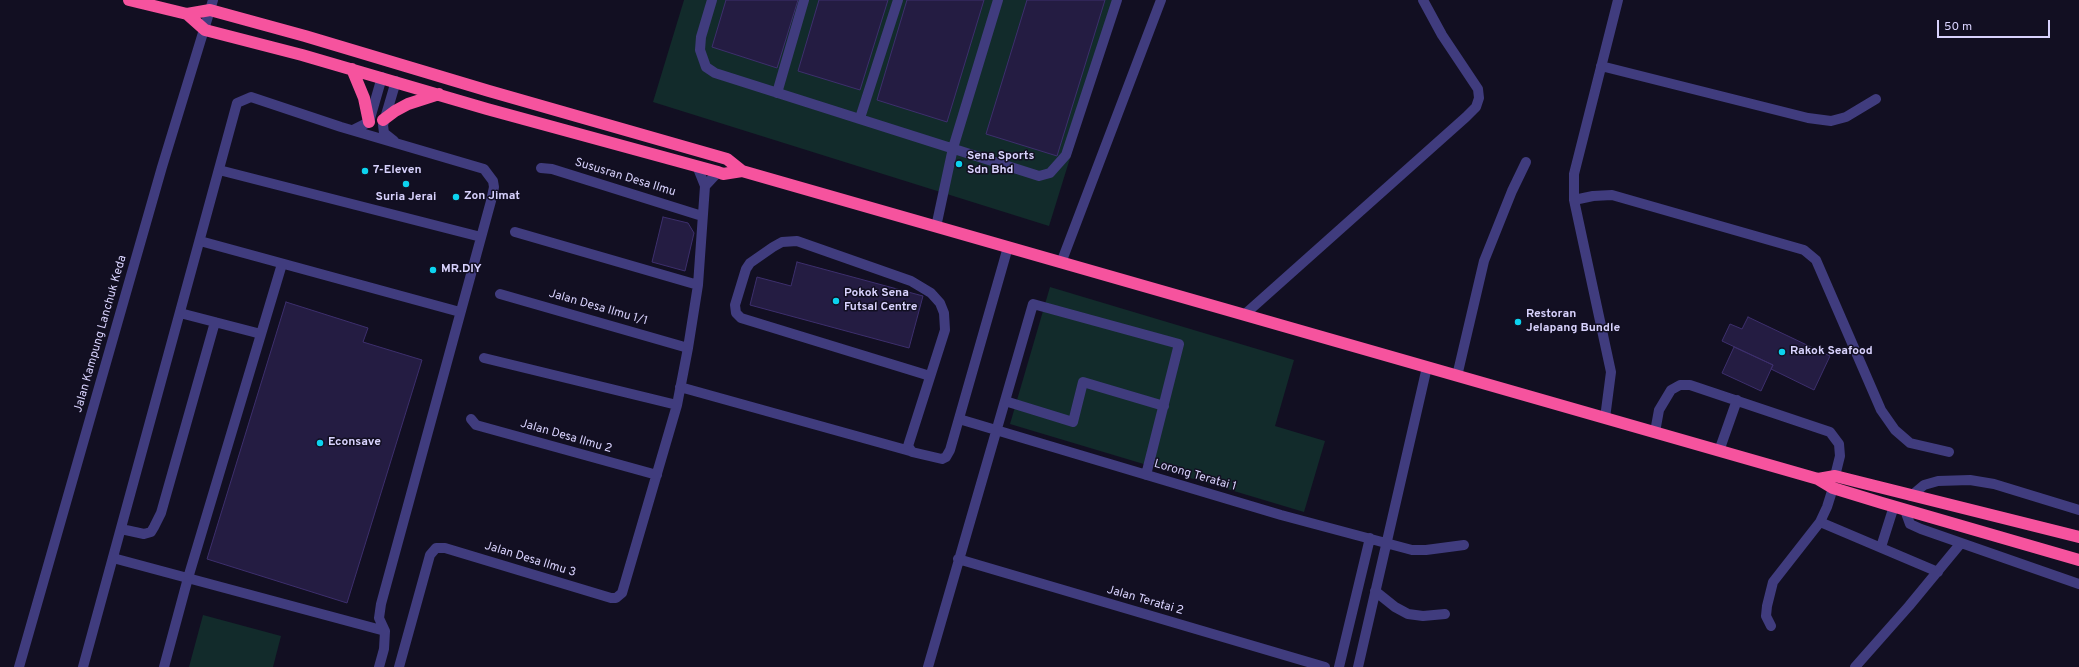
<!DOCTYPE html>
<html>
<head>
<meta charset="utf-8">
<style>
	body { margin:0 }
	#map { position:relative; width:2079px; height:667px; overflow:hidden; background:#120f22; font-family:Overpass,sans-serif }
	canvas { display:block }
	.scale { position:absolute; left:1937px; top:20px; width:113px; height:18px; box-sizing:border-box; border:2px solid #d8d2fd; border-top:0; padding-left:5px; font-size:12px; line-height:14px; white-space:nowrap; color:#d8d2fd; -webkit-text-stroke:3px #120f22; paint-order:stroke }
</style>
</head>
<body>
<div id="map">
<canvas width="2079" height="667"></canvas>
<div class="scale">50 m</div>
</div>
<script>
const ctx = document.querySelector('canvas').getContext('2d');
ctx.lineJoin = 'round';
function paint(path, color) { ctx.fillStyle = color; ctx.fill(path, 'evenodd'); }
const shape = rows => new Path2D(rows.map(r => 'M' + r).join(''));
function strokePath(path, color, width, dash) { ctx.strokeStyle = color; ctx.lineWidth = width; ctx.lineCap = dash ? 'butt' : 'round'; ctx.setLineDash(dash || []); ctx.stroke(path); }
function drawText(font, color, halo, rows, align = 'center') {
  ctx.font = font + ' Overpass,sans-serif'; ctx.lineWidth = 3; ctx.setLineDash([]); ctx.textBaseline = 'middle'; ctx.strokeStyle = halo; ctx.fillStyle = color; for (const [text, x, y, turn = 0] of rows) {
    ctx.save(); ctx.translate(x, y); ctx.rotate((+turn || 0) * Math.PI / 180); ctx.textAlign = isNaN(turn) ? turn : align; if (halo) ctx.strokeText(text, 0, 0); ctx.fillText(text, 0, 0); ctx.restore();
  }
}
const green = shape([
	[684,0,1119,0,1049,226,653,102],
	[1050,287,1294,360,1275,426,1325,441,1304,512,1010,424],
	[203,615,281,636,273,667,189,667]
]);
const building = shape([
	[726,0,798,0,777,68,712,47,726,0],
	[819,0,888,0,860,90,798,71,819,0],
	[907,0,984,0,947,122,877,100,907,0],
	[1027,0,1105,0,1057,156,986,134,1027,0],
	[663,217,688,223,694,233,685,271,652,262,663,217],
	[797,262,923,296,909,348,750,305,757,277,791,286,797,262],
	[286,302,368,328,363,342,422,360,347,603,207,559,286,302],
	[1748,317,1830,356,1814,390,1771,369,1773,365,1722,341,1730,324,1742,329,1748,317],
	[1734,347,1773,365,1761,391,1722,373,1734,347]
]);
const minor = shape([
	[712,0,701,37,700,50,706,67,715,73,1039,176,1050,173,1066,155,1117,0],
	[1601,66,1808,118,1831,121,1846,117,1876,99],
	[777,93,804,0],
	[860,118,898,0],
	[353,130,369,122,382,77],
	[394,141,384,133,383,125,396,81],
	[541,168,552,169,702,216],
	[219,170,481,237],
	[705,186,718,172],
	[1574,200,1593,196,1612,195,1804,250,1816,260,1881,410,1895,430,1910,443,1949,452],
	[936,227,953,148,998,0],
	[515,232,698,285],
	[200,241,460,312],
	[1061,263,1161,0],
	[500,294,688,348],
	[180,313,261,334],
	[1244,315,1466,117,1476,107,1479,98,1478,89,1442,35,1423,0],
	[484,358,677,405],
	[930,376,741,318,736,313,735,305,746,269,750,263,773,247,782,242,797,241,911,281,931,293,940,303,944,313,945,330,908,446,912,452,942,459,946,457,950,450,1008,247],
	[1457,376,1484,261,1512,191,1526,162],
	[680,387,910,451],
	[1005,401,1073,422,1083,382,1164,406],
	[1605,418,1611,372,1574,200,1574,174,1618,0],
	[471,419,476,425,657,475],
	[959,419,1281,515,1412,550,1426,550,1464,545],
	[1655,432,1659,410,1671,390,1680,385,1690,385,1830,432,1839,444,1840,456,1835,476],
	[1719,451,1737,400],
	[1911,496,1924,485,1938,481,1970,480,1994,484,2079,510],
	[1907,510,1906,513,1910,524,1921,529,2079,584],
	[1820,522,1938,572],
	[121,529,144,534,151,532,154,527,161,513,215,322],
	[1881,547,1894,506],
	[113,558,385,631],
	[958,559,1325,667],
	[1375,591,1395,607,1408,614,1423,616,1445,614],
	[1771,626,1766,616,1767,606,1773,582,1820,522,1827,507,1833,488],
	[19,667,162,167,213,0],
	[83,667,237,103,251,97,341,127,484,169,493,181,494,187,491,201,381,604,379,618,385,631,384,649,379,667],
	[164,667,188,578,282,264],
	[399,667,430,555,436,548,445,548,611,598,616,598,622,593,677,405,688,348,698,285,705,186,697,166],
	[928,667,1033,304,1179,344,1146,475],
	[1339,667,1370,538],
	[1358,667,1427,367],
	[1855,667,1909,606,1961,543]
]);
const highway = shape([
	[129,0,187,14,210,10,305,36,489,91,727,159,742,171],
	[187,14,205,30,302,55,487,109,718,172,723,174,742,171,1818,479,1833,488,1882,503,2079,560],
	[352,69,364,98,369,122],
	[383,120,395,111,408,104,439,94],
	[1818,479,1835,476,2079,537]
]);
const markers = [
	[959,164,4,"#0cd3ef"],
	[365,171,4,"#0cd3ef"],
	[406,184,4,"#0cd3ef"],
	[456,197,4,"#0cd3ef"],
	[433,270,4,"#0cd3ef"],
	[836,301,4,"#0cd3ef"],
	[1518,322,4,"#0cd3ef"],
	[1782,352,4,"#0cd3ef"],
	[320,443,4,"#0cd3ef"]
];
const poiNames = [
	["Sena Sports",967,157],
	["Sdn Bhd",967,171],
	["7-Eleven",373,171],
	["Zon Jimat",464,197],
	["Suria Jerai",406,198,"center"],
	["MR.DIY",441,270],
	["Pokok Sena",844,294],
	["Futsal Centre",844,308],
	["Restoran",1526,315],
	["Jelapang Bundle",1526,329],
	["Rakok Seafood",1790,352],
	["Econsave",328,443]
];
const streetNames = [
	["Sususran Desa Ilmu",625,178,17],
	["Jalan Desa Ilmu 1/1",598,308,16],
	["Jalan Kampung Lanchuk Keda",101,334,-74],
	["Jalan Desa Ilmu 2",566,437,16],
	["Lorong Teratai 1",1195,476,16],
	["Jalan Desa Ilmu 3",530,560,17],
	["Jalan Teratai 2",1145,601,16]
];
paint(green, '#122b2b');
paint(building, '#241c42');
strokePath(building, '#3d2f6d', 1);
strokePath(minor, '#403c7e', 10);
strokePath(highway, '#f6539e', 12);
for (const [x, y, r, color] of markers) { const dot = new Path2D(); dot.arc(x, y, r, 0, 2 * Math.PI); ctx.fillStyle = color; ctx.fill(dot); strokePath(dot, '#120f22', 1.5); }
drawText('bold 12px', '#d8d2fd', '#120f22', poiNames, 'left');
drawText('12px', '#d8d2fd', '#120f22', streetNames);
</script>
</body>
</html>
